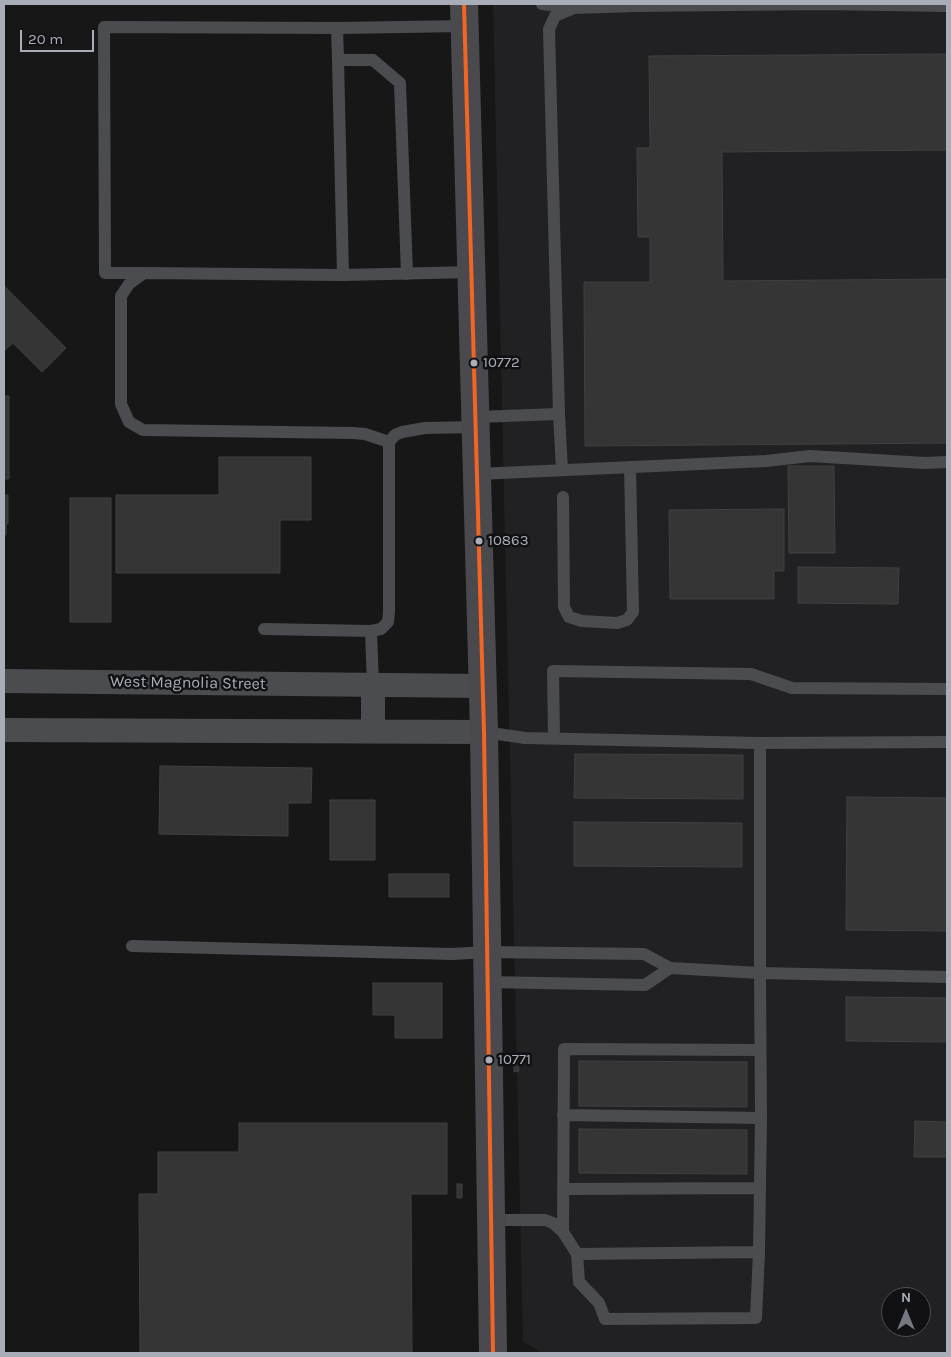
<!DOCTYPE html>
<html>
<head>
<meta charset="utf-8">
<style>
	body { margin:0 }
	#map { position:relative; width:951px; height:1357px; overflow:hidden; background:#171717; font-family:Karla,sans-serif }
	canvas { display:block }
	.frame { position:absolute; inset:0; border:5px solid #a8adb8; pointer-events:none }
	.north { position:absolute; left:881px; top:1287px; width:50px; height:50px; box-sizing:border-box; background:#111113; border:1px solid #4d4f55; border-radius:50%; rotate:0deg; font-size:14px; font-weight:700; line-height:20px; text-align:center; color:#a8adb8 }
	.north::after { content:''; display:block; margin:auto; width:18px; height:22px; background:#757880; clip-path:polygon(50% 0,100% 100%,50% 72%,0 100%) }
	.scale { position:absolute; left:20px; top:30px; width:74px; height:22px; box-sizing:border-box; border:2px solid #a8adb8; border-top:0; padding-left:6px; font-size:15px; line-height:18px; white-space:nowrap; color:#a8adb8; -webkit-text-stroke:4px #111113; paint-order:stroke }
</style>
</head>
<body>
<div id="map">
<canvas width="951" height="1357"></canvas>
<div class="frame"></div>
<div class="north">N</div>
<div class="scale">20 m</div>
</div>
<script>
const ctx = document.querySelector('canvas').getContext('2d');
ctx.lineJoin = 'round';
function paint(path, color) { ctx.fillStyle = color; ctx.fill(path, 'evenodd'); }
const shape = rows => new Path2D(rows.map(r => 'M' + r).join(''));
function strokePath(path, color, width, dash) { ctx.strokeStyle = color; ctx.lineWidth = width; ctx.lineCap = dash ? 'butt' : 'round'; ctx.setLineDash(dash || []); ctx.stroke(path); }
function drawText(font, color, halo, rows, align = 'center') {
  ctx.font = font + ' Karla,sans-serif'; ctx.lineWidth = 5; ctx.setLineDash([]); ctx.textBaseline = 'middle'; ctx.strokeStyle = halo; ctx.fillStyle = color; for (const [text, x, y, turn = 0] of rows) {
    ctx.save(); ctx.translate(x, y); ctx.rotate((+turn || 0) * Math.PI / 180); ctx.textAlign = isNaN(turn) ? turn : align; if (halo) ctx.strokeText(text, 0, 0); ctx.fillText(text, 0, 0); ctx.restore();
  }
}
const built = shape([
	[493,4,947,4,947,1353,541,1353,523,1341],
	[891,1297,921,1297,921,1327,891,1327]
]);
const building = shape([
	[947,54,947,150,722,152,723,281,947,279,947,443,585,446,584,282,650,282,650,237,638,237,637,148,650,148,649,56,947,54],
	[4,286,66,348,42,372,13,343,4,351,4,286],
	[4,396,9,396,9,479,4,479,4,396],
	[219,457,311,457,311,520,280,520,280,573,116,573,116,495,219,495,219,457],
	[788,466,834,466,835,553,789,553,788,466],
	[4,495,8,495,8,524,6,524,6,535,4,535,4,495],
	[70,498,111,498,111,622,70,622,70,498],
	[784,509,784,571,774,571,774,599,670,599,669,510,784,509],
	[798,567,899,568,898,604,798,603,798,567],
	[575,754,743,755,743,799,574,798,575,754],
	[160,766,312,768,311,803,288,803,288,836,159,834,160,766],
	[847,797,947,798,947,931,846,930,847,797],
	[330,800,375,800,375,860,330,860,330,800],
	[574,822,742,823,742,867,574,866,574,822],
	[389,874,449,874,449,897,389,897,389,874],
	[373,983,442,983,442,1038,395,1038,395,1015,373,1015,373,983],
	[846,997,947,998,947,1042,846,1041,846,997],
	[514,1057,518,1057,519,1071,514,1072,514,1057],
	[579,1061,747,1062,747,1107,579,1106,579,1061],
	[915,1121,947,1122,947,1157,914,1157,915,1121],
	[239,1123,447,1123,447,1194,411,1194,412,1353,140,1353,139,1194,158,1194,158,1152,239,1152,239,1123],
	[579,1129,747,1130,747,1174,579,1173,579,1129],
	[457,1184,462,1184,462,1198,457,1198,457,1184]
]);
const lane = shape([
	[542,4,574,8],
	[338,60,337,28,465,26],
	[144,273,105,273,104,27,337,28],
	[343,275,338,60,373,60,400,83,407,274],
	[476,417,559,414],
	[389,442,365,434,353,433,143,430,129,422,121,404,121,296,129,284,144,273,343,275,472,272],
	[562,470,559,414,549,29,555,16,574,8,636,6,824,4,947,6],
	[478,474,766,461,810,456,925,463,947,462],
	[563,497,564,607,569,617,582,621,617,623,627,620,633,612,630,467],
	[264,629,371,631],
	[373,685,371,631,381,629,388,622,389,612,389,442,395,435,402,432,425,428,476,427],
	[484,732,525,738,760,743,760,973,670,968],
	[554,738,553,671,751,674,792,688,947,689],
	[760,743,947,742],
	[132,946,452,954,488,952,644,954,670,968,645,985,488,982],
	[563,1115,761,1118],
	[563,1189,760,1188],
	[491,1220,545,1220,553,1223,563,1232,577,1254,759,1252,761,1118,760,973,947,977],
	[563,1232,564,1049,760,1050],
	[577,1254,579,1282,599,1303,605,1319,756,1318,759,1252]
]);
const street = shape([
	[4,681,483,686],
	[4,730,484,732],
	[373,731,373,685]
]);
const secondary = shape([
	[464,4,484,732,493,1353]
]);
const bus1 = shape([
	[464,4,484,732,493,1353]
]);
const markers = [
	[474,363,4.5,"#a8adb8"],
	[479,541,4.5,"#a8adb8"],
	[489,1060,4.5,"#a8adb8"]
];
const busNames = [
	["10772",483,363],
	["10863",488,541],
	["10771",498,1060]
];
const streetNames = [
	["West Magnolia Street",188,683,1]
];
paint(built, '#212123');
paint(building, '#353536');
strokePath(building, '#3f4043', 1);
strokePath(lane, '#4b4c50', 12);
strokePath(street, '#4b4c50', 24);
strokePath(secondary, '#4a4a4e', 28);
strokePath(bus1, '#f26522', 4);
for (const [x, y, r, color] of markers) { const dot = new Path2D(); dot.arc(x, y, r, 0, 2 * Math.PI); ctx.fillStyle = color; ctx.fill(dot); strokePath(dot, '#111113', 2); }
drawText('15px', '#a8adb8', '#111113', busNames, 'left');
drawText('16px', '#a8adb8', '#111113', streetNames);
</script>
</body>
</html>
